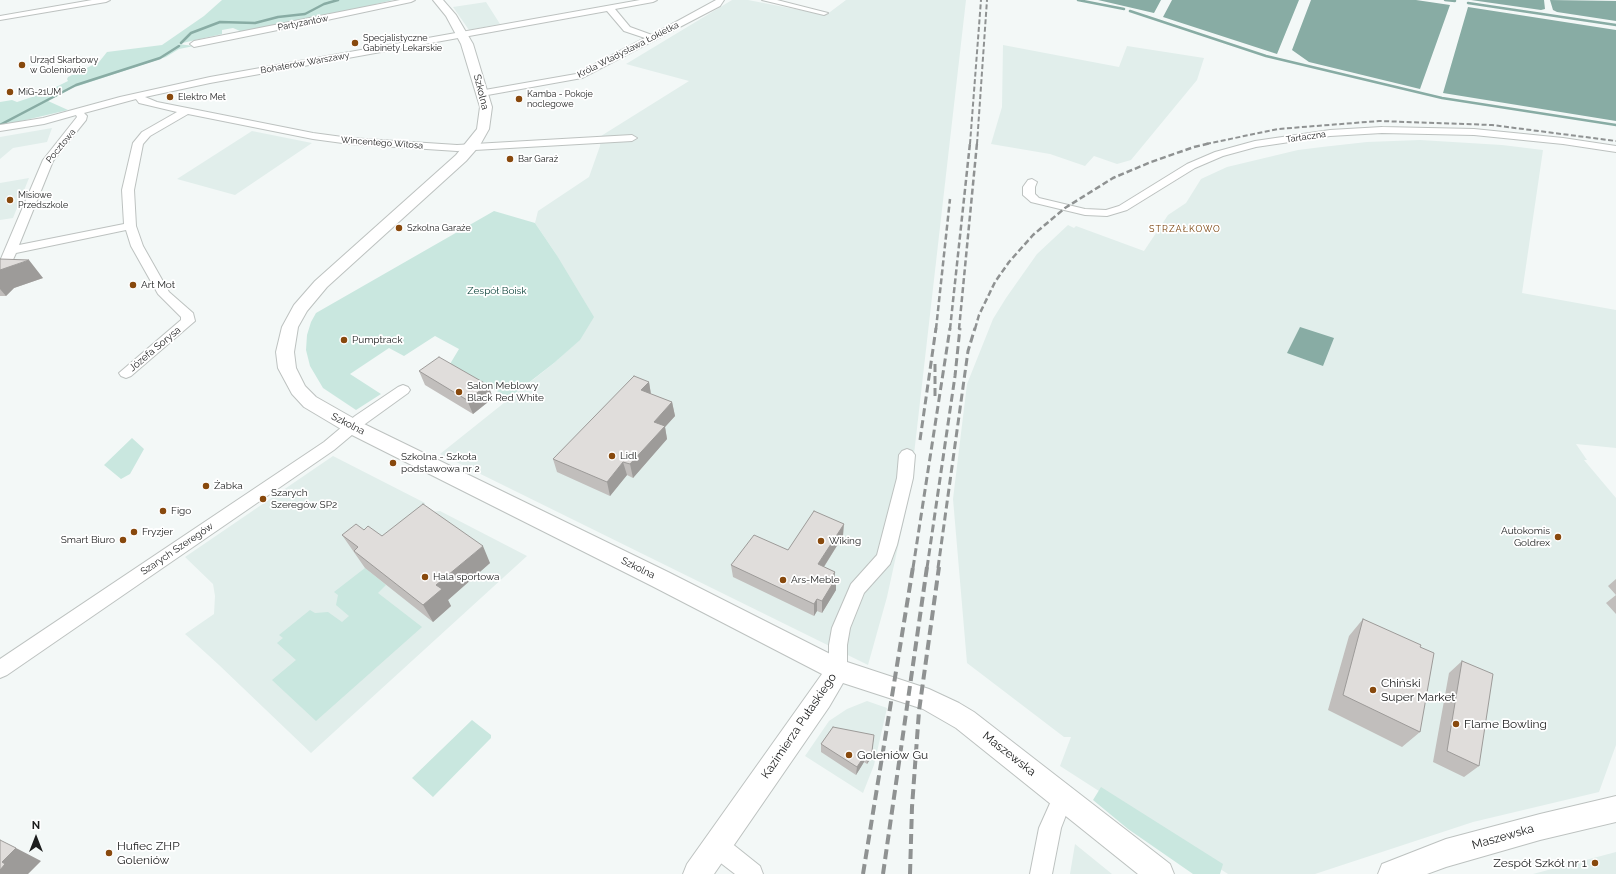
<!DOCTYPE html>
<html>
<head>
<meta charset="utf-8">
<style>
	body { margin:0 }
	#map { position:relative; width:1616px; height:874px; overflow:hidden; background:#f3f8f7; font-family:Raleway,sans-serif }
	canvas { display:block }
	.north { position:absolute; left:16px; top:818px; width:40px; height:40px; -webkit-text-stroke:3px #fff; paint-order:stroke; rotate:0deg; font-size:11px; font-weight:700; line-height:16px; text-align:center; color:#1c1d1d }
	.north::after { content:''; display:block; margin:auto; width:14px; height:18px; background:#1c1d1d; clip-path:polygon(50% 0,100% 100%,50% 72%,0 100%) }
</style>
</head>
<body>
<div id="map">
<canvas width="1616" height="874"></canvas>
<div class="north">N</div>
</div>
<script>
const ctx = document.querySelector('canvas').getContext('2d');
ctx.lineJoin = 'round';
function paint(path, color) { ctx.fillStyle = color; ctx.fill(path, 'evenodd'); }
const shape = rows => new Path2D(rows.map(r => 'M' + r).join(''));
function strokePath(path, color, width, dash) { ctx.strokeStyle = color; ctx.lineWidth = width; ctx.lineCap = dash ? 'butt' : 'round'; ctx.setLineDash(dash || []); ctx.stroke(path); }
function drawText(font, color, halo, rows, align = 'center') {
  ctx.font = font + ' Raleway,sans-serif'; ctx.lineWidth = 3.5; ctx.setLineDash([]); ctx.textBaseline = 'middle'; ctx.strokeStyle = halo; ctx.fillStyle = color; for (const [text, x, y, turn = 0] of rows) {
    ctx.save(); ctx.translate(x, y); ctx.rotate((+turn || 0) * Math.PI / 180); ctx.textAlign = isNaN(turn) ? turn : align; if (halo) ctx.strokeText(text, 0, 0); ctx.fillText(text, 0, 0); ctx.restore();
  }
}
const built = shape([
	[732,0,748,0,826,15,846,0,966,0,913,463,912,483,887,597,868,665,440,454,554,363,579,340,556,254,535,223,538,211,589,177,600,146,601,136,689,81,626,64],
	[486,2,500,24,469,30,453,7],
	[1003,45,1119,67,1127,46,1204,58,1197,80,1131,160,1117,164,1094,156,1085,166,1050,154,991,144,1002,107],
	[52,128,47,142,13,148,0,159,0,137],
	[252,131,312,143,235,195,177,179],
	[1420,140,1502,145,1543,150,1522,293,1616,310,1616,448,1576,444,1587,460,1584,460,1616,498,1616,745,1599,792,1473,822,1315,874,1228,874,1060,766,1071,737,1064,737,967,663,953,499,967,384,993,319,1006,298,1037,254,1068,225,1074,228,1076,226,1144,251,1168,215,1186,203,1201,179,1227,167,1298,150,1322,147,1367,142],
	[29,178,13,218,0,220,0,183],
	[333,456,425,503,425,508,432,512,440,511,527,556,311,753,219,665,185,634,214,614,215,596,213,584,185,557],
	[867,701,887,708,874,765,863,793,805,756,829,721,847,709],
	[1075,844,1112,874,1070,874],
	[1616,852,1616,874,1533,874]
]);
const green = shape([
	[222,0,393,0,376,4,377,6,248,31,240,31,233,28,222,30,222,34,178,44,194,46,179,49,166,57,72,88,48,101,68,110,0,126,0,102,12,100,17,102,44,93,68,81,67,79,68,77,99,62,107,52,162,45,204,16],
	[494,211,535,223,556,254,594,317,580,340,554,363,509,398,450,364,459,349,435,336,404,356,389,348,350,374,381,394,356,410,323,388,310,366,306,350,307,335,311,322,316,313],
	[132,438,144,449,130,474,121,479,104,465],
	[365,568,386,585,378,593,422,627,316,721,272,680,296,660,277,643,283,638,279,635,310,610,315,613,328,612,342,622,349,616,336,605,338,595,334,592],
	[472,720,491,735,491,738,433,797,412,778],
	[1101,787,1223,864,1220,874,1193,874,1128,829,1093,800]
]);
const water = shape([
	[1098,0,1161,0,1154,13],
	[1172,0,1299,0,1277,54,1163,17],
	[1311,0,1416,0,1450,5,1420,89,1309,62,1292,50],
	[1471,0,1544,0,1545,9,1541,10],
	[1550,0,1616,1,1616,21,1557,12,1553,10],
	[1468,7,1616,30,1616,121,1443,93],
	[1300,327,1334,338,1323,366,1287,353]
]);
const stream = shape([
	[1078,0,1124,9],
	[1445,0,1455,1],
	[1468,3,1616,25],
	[1130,11,1266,56,1442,98,1616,125],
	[181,43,191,33,220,22,255,23,278,17,305,14,324,4,338,0],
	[0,125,76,85,160,58,179,46]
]);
const minor = shape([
	[92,0,110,0,106,2,0,20,0,16,92,0],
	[400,0,415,0,411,2,327,20,194,47,190,44,194,41,400,0],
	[640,0,657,0,653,2,615,9,630,27,652,35,716,0,724,0,720,6,582,78,482,96,477,93,479,91,576,74,645,38,624,31,607,11,210,83,145,97,157,102,313,133,350,138,457,145,632,135,637,138,632,141,457,151,350,144,313,139,188,114,150,136,143,144,134,190,136,226,143,246,169,292,193,313,195,321,131,376,126,378,121,376,119,373,181,320,181,317,158,294,131,246,126,230,16,253,11,264,4,272,0,273,0,261,43,160,77,117,76,115,44,124,0,131,0,125,43,118,120,97,210,77,640,0],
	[136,99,139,103,177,112,142,132,133,143,122,190,124,224,19,245,53,161,86,120,87,116,84,113,136,99],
	[762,0,777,0,828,13,824,15,762,0],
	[1382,127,1474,129,1563,138,1616,146,1616,152,1563,144,1474,135,1382,133,1330,136,1256,147,1223,156,1195,168,1127,210,1107,216,1085,215,1031,202,1023,195,1023,187,1028,180,1032,179,1037,182,1035,187,1035,194,1039,198,1085,209,1106,210,1119,206,1187,164,1215,152,1255,141,1330,130,1382,127],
	[403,385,408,387,410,390,408,393,365,424,334,450,7,675,0,678,0,659,324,442,355,416,398,387,403,385],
	[907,449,912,451,915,455,913,478,897,545,890,564,864,593,850,628,847,645,847,670,845,676,838,679,831,676,829,670,829,645,832,628,851,584,877,555,897,478,899,455,902,451,907,449],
	[1063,787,1070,790,1073,797,1061,828,1052,874,1030,874,1039,828,1056,790,1063,787],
	[717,835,725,838,760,866,763,874,735,874,709,854,706,846,709,838,717,835]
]);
const tertiary = shape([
	[433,0,443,0,456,15,473,44,492,107,489,129,480,145,466,161,327,287,307,311,298,327,294,352,296,368,305,386,316,397,360,422,668,572,844,661,929,689,959,703,974,712,1170,864,1174,874,1138,874,956,728,923,709,843,683,829,707,714,874,683,874,687,864,822,674,652,586,346,432,304,407,292,394,278,368,276,352,282,327,294,305,315,281,456,155,477,129,480,107,461,44,446,16,433,0],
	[1616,796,1616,822,1540,840,1446,867,1427,874,1378,874,1382,864,1446,839,1540,814,1616,796]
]);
const railFar3 = shape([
	[970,144,981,0],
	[977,144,987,0],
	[1206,144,1278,129,1379,121,1492,125,1616,141]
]);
const railFar2 = shape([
	[936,329,950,199],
	[950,329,970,143],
	[959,329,977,143],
	[975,329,979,315,995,282,1009,262,1033,235,1065,208,1113,178,1151,162,1194,147,1211,143]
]);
const railFar1 = shape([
	[935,364,935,398],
	[920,440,936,328],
	[913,568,950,328],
	[927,568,955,376,960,328],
	[938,568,968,351,975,328]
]);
const rail = shape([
	[863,874,913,567],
	[883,874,927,567],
	[910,874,912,807,919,711,939,567]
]);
const wall = shape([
	[0,259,43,278,14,288,6,296,0,296],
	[419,371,488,385,493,398,473,414,425,385],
	[649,382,651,394,672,402,675,416,665,427,667,439,633,478,627,475,610,496,557,472,553,459],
	[364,530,382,536,490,563,448,600,451,606,433,622,365,568,342,535],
	[843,536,824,567,835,572,834,577,836,590,822,613,817,611,814,616,733,577,731,565],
	[1616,579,1616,614,1606,603,1616,595,1608,586],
	[1363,619,1420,647,1420,732,1402,747,1328,710,1349,636],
	[1462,661,1479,766,1464,777,1433,762,1449,673],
	[833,727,871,758,867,764,864,762,856,775,821,752,821,744]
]);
const shadedWall = shape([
	[29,260,43,278,14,288,6,296,0,289,0,270],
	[649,382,651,395,641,390],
	[488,385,493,398,473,414,467,400],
	[672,402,675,416,665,427,667,439,633,478,630,464,654,422],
	[623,462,627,475,610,496,607,482],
	[844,524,843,536,818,576,818,564],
	[483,546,490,563,448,600,451,606,433,622,423,605,436,585],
	[835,572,834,582,836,578,836,590,822,613,822,601,832,576],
	[817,599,817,611,814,616,814,604],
	[874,735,871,758,867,764,868,757],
	[865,755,864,762,856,775,857,767],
	[16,848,41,861,28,874,0,874,0,870,2,862]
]);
const building = shape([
	[0,259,29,260,0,270,0,259],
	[439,357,488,385,467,400,419,371,439,357],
	[634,376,649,382,641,390,672,402,654,422,665,426,630,464,623,462,607,482,553,459,634,376],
	[423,504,483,546,436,585,442,589,423,605,354,551,358,547,342,535,356,524,364,530,368,526,382,536,423,504],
	[814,511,844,524,818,564,835,572,832,576,836,578,822,601,817,599,814,604,731,565,754,535,788,550,814,511],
	[1363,619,1421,645,1420,647,1434,653,1420,732,1343,695,1363,619],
	[1462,661,1493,674,1479,766,1447,751,1462,661],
	[833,727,874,735,872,751,868,757,865,755,857,767,821,744,833,727],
	[0,840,16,848,2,862,5,864,0,870,0,840]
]);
const markers = [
	[355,43,4,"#88490d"],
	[22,65,4,"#88490d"],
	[10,92,4,"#88490d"],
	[170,97,4,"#88490d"],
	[519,99,4,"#88490d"],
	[510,159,4,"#88490d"],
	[10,200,4,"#88490d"],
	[399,228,4,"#88490d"],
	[133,285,4,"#88490d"],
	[344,340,4,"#88490d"],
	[459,392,4,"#88490d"],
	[612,456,4,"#88490d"],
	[393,463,4,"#88490d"],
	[206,486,4,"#88490d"],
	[263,499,4,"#88490d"],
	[163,511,4,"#88490d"],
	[134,532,4,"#88490d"],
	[1558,537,4,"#88490d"],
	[123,540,4,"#88490d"],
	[821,541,4,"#88490d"],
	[425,577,4,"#88490d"],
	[783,580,4,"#88490d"],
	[1373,690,4,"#88490d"],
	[1456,724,4,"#88490d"],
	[849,755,4,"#88490d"],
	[109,853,4,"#88490d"],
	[1595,863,4,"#88490d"]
];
const farStreetnames = [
	["Partyzantów",303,23,-11],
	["Króla Władysława Łokietka",628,50,-27],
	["Bohaterów Warszawy",305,63,-10],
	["Tartaczna",1306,137,-8],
	["Wincentego Witosa",382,143,4],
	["Pocztowa",61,146,-51]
];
const farPoinames = [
	["Specjalistyczne",363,38],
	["Gabinety Lekarskie",363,48],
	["Urząd Skarbowy",30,60],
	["w Goleniowie",30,70],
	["MiG-21UM",18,92],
	["Kamba - Pokoje",527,94],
	["noclegowe",527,104],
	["Elektro Met",178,97],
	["Bar Garaż",518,159],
	["Misiowe",18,195],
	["Przedszkole",18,205],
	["Szkolna Garaże",407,228]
];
const farNeighbourhoodnames = [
	["STRZAŁKOWO",1185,229]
];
const streetNames = [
	["Szkolna",481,92,76],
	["Józefa Sorysa",155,349,-40],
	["Szkolna",348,424,27],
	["Szarych Szeregów",177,549,-34],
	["Szkolna",638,568,26]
];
const poiNames = [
	["Art Mot",141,285],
	["Pumptrack",352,340],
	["Salon Meblowy",467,386],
	["Black Red White",467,398],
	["Lidl",620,456],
	["Szkolna - Szkoła",401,457],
	["podstawowa nr 2",401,469],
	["Żabka",214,486],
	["Szarych",271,493],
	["Szeregów SP2",271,505],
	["Figo",171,511],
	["Autokomis",1550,531,"right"],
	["Goldrex",1550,543,"right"],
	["Fryzjer",142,532],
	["Smart Biuro",115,540,"right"],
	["Wiking",829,541],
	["Hala sportowa",433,577],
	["Ars-Meble",791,580]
];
const parkNames = [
	["Zespół Boisk",497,291]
];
const nearPoinames = [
	["Chiński",1381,683],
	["Super Market",1381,697],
	["Flame Bowling",1464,724],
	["Goleniów Gu",857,755],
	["Hufiec ZHP",117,846],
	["Goleniów",117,860],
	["Zespół Szkół nr 1",1587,863,"right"]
];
const nearStreetnames = [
	["Kazimierza Pułaskiego",799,726,-56],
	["Maszewska",1009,754,38],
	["Maszewska",1503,837,-16]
];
paint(built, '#e1eeeb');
paint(green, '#c9e7df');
paint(water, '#88aca4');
strokePath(stream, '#88aca4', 2.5);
strokePath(minor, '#bdc2c0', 2);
strokePath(tertiary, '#bdc2c0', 2);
paint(minor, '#fff');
paint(tertiary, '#fff');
strokePath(railFar3, '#8f9292', 2, [5, 2.5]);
strokePath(railFar2, '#8f9292', 2.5, [6, 3]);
strokePath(railFar1, '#8f9292', 3, [8, 4]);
strokePath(rail, '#8f9292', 4, [10, 5]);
paint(wall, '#c1bebc');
paint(shadedWall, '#9d9b99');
paint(building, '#e0dddb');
strokePath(building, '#9d9b99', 1);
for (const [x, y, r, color] of markers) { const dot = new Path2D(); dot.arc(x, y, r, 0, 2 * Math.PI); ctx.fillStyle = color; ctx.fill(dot); strokePath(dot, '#fff', 1.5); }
drawText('9px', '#1c1d1d', '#fff', farStreetnames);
drawText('9px', '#1c1d1d', '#fff', farPoinames, 'left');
ctx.letterSpacing = '1px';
drawText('9px', '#743b02', '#fff', farNeighbourhoodnames);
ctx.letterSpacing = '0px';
drawText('10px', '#1c1d1d', '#fff', streetNames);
drawText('10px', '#1c1d1d', '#fff', poiNames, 'left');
drawText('10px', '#0f453c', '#fff', parkNames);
drawText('12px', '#1c1d1d', '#fff', nearPoinames, 'left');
drawText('12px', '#1c1d1d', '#fff', nearStreetnames);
</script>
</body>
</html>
